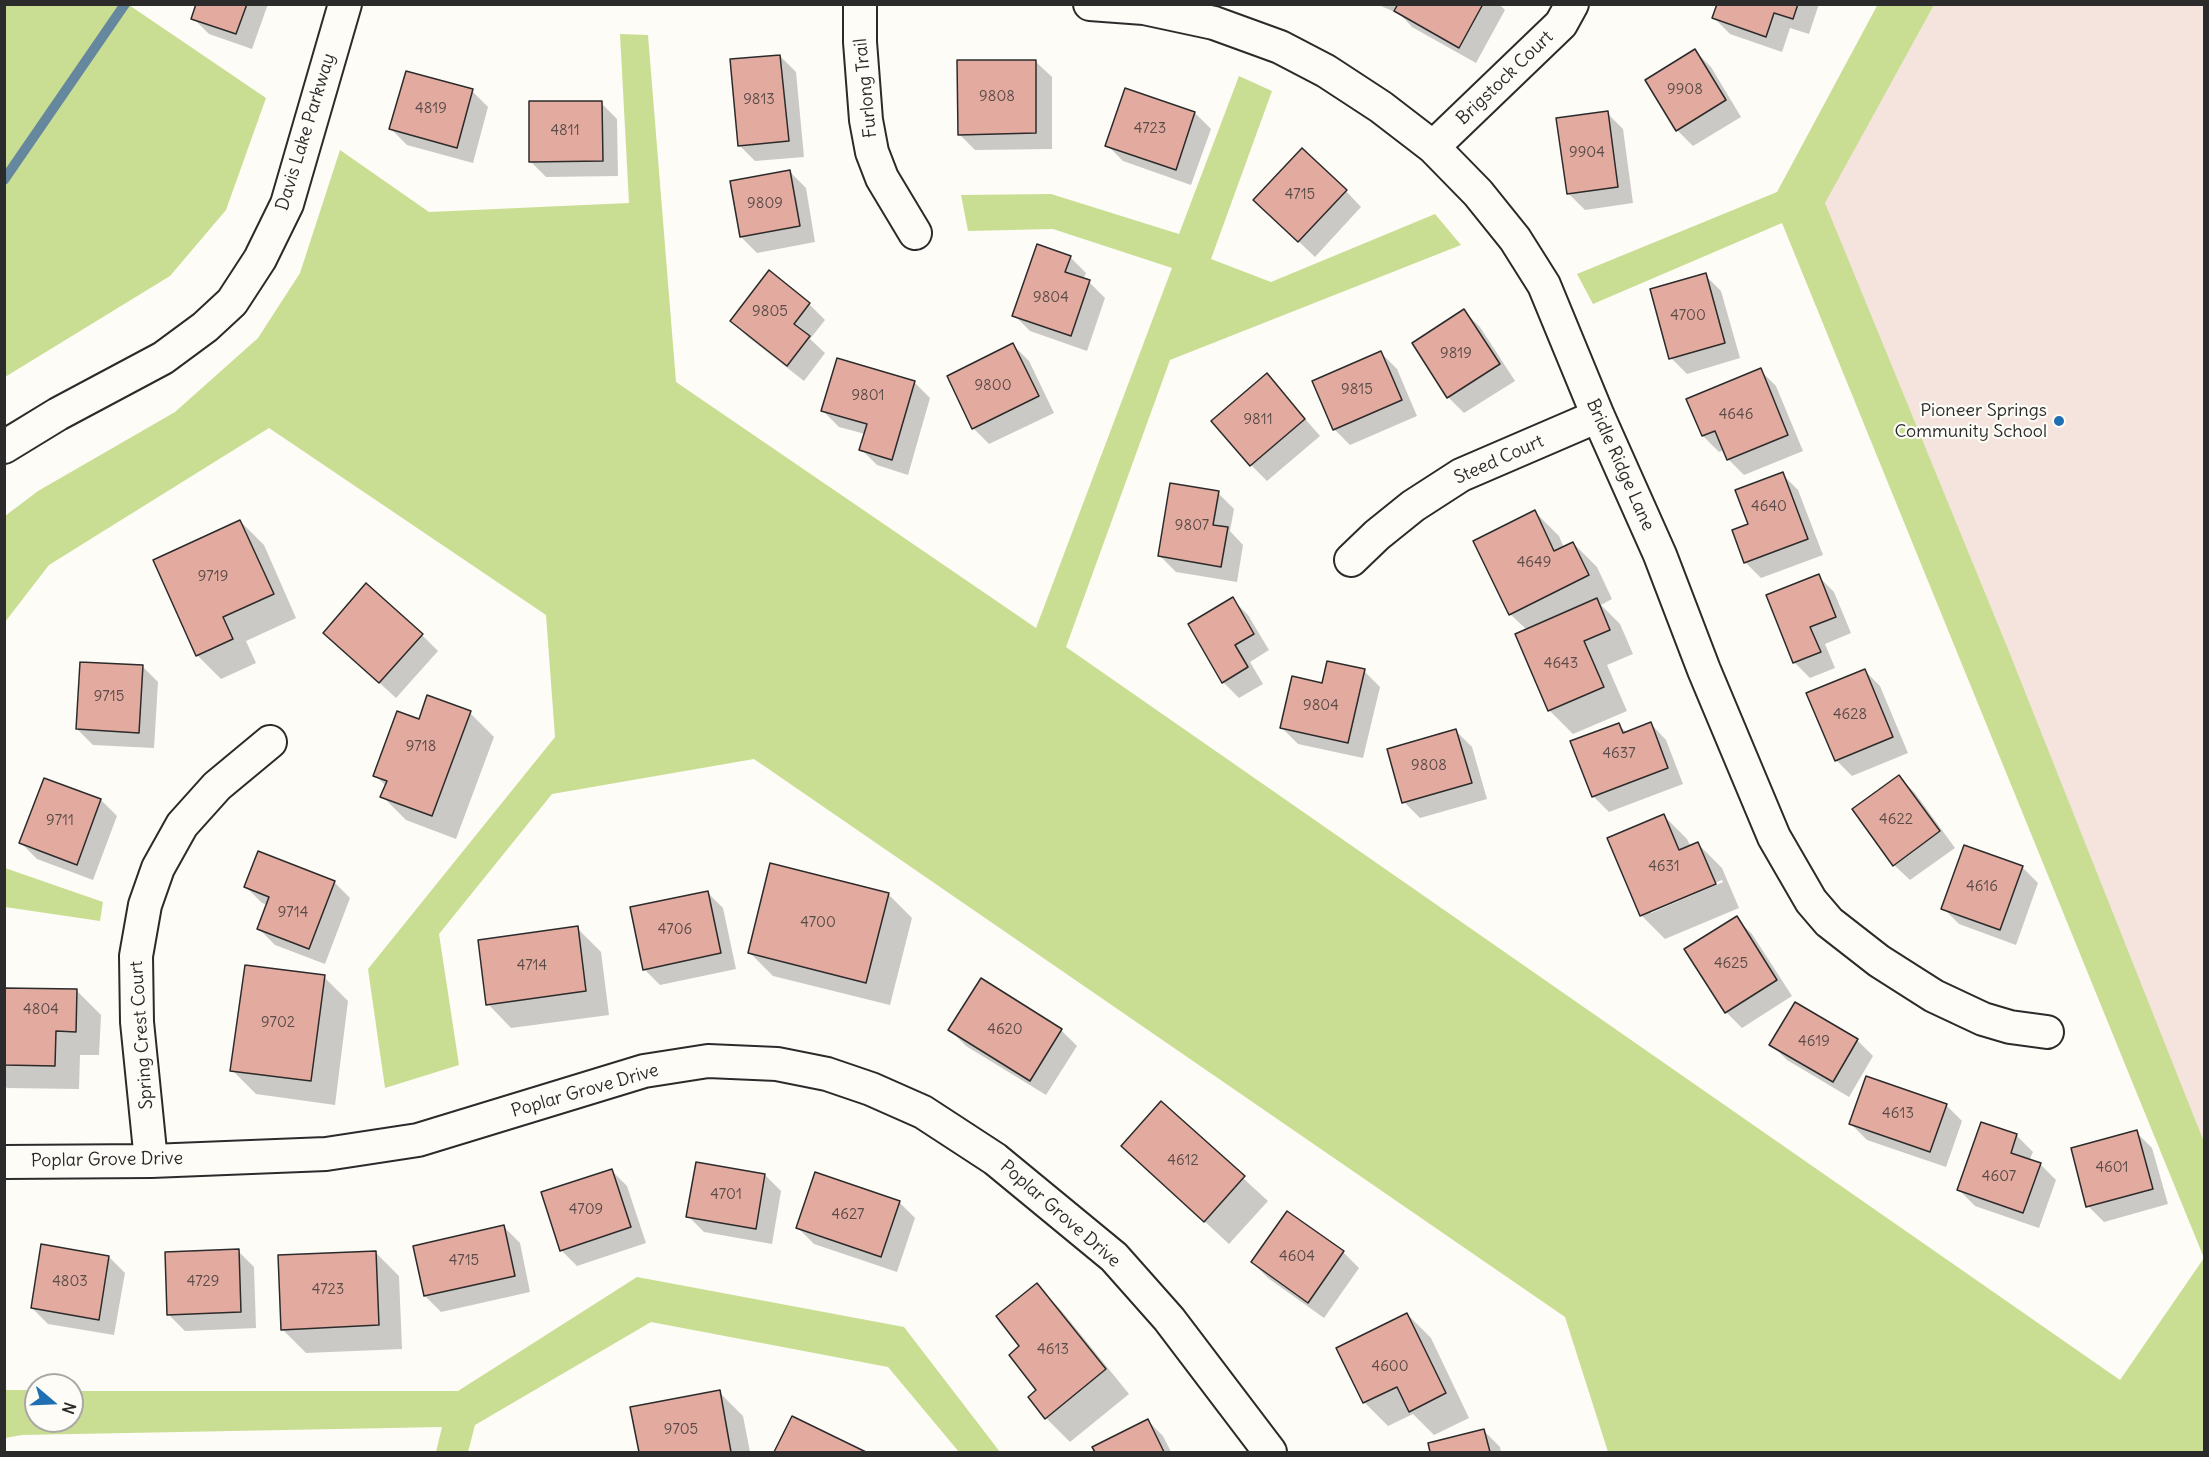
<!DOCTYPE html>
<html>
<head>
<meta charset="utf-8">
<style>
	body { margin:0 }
	#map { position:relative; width:2209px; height:1457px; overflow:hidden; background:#fdfcf7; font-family:Delius,sans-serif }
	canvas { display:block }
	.frame { position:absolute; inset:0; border:6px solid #2b2b2b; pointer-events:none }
	.north { position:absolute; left:24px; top:1373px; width:60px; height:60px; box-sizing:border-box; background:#fdfcf7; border:2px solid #a9a8a5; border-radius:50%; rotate:109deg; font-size:16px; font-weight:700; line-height:24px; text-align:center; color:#2b2b2b }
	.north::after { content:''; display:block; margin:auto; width:21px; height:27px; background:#1f6fb2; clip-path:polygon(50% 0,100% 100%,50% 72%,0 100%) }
</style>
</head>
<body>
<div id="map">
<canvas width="2209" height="1457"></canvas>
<div class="frame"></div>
<div class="north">N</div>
</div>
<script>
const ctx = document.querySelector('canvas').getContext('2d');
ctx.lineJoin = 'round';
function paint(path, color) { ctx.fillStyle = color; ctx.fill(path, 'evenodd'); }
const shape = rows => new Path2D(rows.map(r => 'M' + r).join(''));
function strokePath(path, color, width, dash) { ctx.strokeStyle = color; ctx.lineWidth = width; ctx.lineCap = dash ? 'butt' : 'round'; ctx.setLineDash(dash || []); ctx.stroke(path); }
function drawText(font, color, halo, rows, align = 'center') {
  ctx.font = font + ' Delius,sans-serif'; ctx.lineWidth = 4.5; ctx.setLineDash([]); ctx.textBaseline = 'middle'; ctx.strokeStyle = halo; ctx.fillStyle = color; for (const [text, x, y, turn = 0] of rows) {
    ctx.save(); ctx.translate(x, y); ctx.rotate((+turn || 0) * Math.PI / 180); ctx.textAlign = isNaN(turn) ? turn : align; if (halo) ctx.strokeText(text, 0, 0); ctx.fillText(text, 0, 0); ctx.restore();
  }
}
const built = shape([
	[1934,5,2204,5,2204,1150,2091,873,2004,639,1824,203]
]);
const green = shape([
	[5,4,129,5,266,98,226,210,170,276,5,377],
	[1878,4,1934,5,1825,203,2004,639,2204,1142,2204,1452,1608,1452,1565,1317,754,759,552,794,439,934,459,1065,385,1088,368,969,555,737,546,615,269,428,49,565,5,622,5,516,38,491,175,412,258,338,300,273,340,150,429,212,629,203,620,34,648,35,676,382,1036,628,1172,268,1053,229,968,231,961,195,1051,194,1179,234,1239,76,1272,91,1211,259,1271,282,1435,214,1461,245,1170,360,1066,647,2120,1380,2204,1258,1782,223,1593,304,1577,274,1777,192],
	[5,868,103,902,100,921,5,907],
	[637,1277,904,1327,1000,1452,959,1452,888,1367,651,1322,475,1425,468,1452,436,1452,442,1427,22,1435,5,1438,5,1390,36,1390,36,1421,72,1421,72,1391,458,1391]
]);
const shadow = shape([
	[198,4,268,4,252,49,209,34,193,18],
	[1376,4,1499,4,1505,10,1476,63,1412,27,1400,14],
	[1718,4,1819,4,1809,34,1790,28,1782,52,1730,34,1714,18],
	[1695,51,1711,67,1741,117,1693,146,1677,130],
	[780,56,796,72,804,157,755,161,739,145],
	[1035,61,1052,77,1052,149,975,150,959,134],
	[1126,90,1195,113,1211,129,1191,185,1123,161,1107,145],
	[472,91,488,107,473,163,407,145,391,129],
	[601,103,617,119,618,176,546,177,530,161],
	[1607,113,1623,129,1633,203,1585,210,1569,194,1558,119],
	[790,172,806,188,815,242,757,253,741,237],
	[1346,191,1361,207,1315,257,1271,215],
	[1070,257,1086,273,1083,280,1089,282,1105,298,1087,351,1030,331,1014,315],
	[1705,275,1721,291,1740,358,1687,374,1671,358],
	[809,304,825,320,810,339,825,353,804,381,748,337,732,321],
	[1464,311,1480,327,1515,381,1464,413,1448,397],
	[1013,345,1029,361,1054,413,989,444,973,428],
	[1381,353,1397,369,1417,416,1350,445,1334,429],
	[1760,370,1776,386,1803,451,1744,475,1728,459,1724,450,1719,452,1703,436,1688,400],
	[1267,375,1320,436,1267,481,1251,465],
	[914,382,930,398,908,475,877,465,861,449,865,434,839,427,823,411],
	[1782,474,1798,490,1823,555,1761,578,1745,562,1750,525],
	[1218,493,1234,509,1230,531,1243,545,1237,582,1176,572,1160,556],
	[1535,512,1559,536,1564,548,1573,543,1597,567,1612,599,1601,605,1620,624,1633,654,1607,665,1627,711,1573,734,1549,710,1527,630,1510,614],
	[240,521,264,545,296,618,246,641,256,663,221,679,197,655],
	[1818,576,1834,592,1851,633,1825,644,1835,668,1810,678,1794,662],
	[1232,599,1248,615,1269,650,1250,662,1263,684,1239,698,1223,682],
	[325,633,422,635,438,651,396,698],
	[142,666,158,682,154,748,93,745,77,729],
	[1864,670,1880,686,1908,753,1852,776,1836,760],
	[1364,671,1380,687,1363,758,1298,744,1282,728],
	[470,713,494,737,456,839,406,820,382,796,386,786,375,775,419,721],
	[1618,724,1627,733,1651,724,1666,740,1683,784,1609,812,1593,796],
	[1456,731,1472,747,1487,799,1420,818,1404,802],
	[1899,777,1915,793,1955,848,1910,880,1894,865],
	[45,780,101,800,117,816,93,880,37,859,21,843],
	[1664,816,1687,839,1691,847,1698,844,1722,868,1739,908,1665,939,1641,915],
	[1722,880,1723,882,1651,913,1651,910],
	[259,853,334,882,350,898,325,964,275,945,259,929,268,905,262,903,246,887],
	[2022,867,2038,883,2016,945,1959,924,1943,908],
	[707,892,723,908,736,969,660,985,644,969],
	[888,894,912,918,890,1005,773,976,749,952],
	[1736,918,1752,934,1792,996,1742,1028,1726,1012],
	[577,928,601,952,609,1015,511,1028,488,1004],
	[324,977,348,1001,335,1105,256,1094,232,1070],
	[4,989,77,991,101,1015,99,1055,80,1055,79,1089,7,1088,4,1085],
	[1796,1004,1857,1040,1873,1056,1849,1097,1787,1060,1771,1044],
	[950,1030,1061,1030,1077,1046,1046,1095,966,1046],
	[1161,1103,1268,1201,1229,1244,1123,1146],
	[1946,1105,1962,1121,1946,1167,1867,1140,1851,1124],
	[1982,1124,2017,1136,2033,1152,2029,1161,2040,1164,2056,1180,2039,1228,1975,1206,1959,1190],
	[2136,1132,2152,1148,2168,1204,2104,1222,2088,1206],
	[611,1170,627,1186,646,1243,577,1266,561,1250],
	[765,1175,781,1191,772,1244,704,1232,688,1216],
	[899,1202,915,1218,897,1272,814,1244,798,1228],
	[1288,1213,1343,1252,1359,1268,1324,1318,1268,1278,1252,1262],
	[504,1227,520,1243,530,1292,441,1312,425,1296,415,1247],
	[238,1251,254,1267,256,1328,185,1331,169,1315],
	[375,1252,399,1276,402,1349,306,1353,282,1329],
	[109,1257,125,1273,114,1335,48,1324,32,1308],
	[1036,1285,1060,1309,1129,1394,1070,1442,1046,1418,1030,1397,1038,1390,1022,1346],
	[1407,1314,1431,1338,1469,1418,1434,1435,1413,1414,1388,1426,1364,1402],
	[719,1392,743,1416,750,1452,640,1452,632,1408],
	[792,1418,863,1452,776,1452],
	[1147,1420,1163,1436,1171,1452,1097,1452,1094,1447],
	[1484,1431,1500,1447,1501,1452,1432,1452,1430,1444]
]);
const stream = shape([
	[4,180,125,4]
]);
const building = shape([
	[196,4,247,4,236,34,191,19,196,4],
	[1398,4,1483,4,1459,48,1394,11,1398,4],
	[1717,4,1798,4,1793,19,1774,13,1766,37,1712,18,1717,4],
	[1695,49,1726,100,1676,131,1645,80,1695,49],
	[780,55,789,141,738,146,730,59,780,55],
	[957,60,1036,60,1036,133,958,135,957,60],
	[406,71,473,89,457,148,389,129,406,71],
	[1125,88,1195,112,1176,170,1105,146,1125,88],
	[529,101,602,101,603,161,529,162,529,101],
	[1608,111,1618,187,1567,194,1556,118,1608,111],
	[1302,148,1347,190,1298,242,1253,200,1302,148],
	[790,170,800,226,740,237,730,181,790,170],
	[1037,244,1071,256,1065,272,1090,280,1071,336,1012,316,1037,244],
	[769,270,810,303,794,324,810,336,787,366,730,321,769,270],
	[1706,273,1725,343,1669,359,1650,289,1706,273],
	[1464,309,1500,364,1447,398,1412,343,1464,309],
	[1013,343,1039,396,972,429,947,376,1013,343],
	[1381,351,1402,400,1333,430,1312,381,1381,351],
	[837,358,915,381,892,460,859,450,867,424,821,411,837,358],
	[1761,368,1788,435,1727,460,1715,431,1702,436,1686,399,1761,368],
	[1267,373,1305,419,1250,466,1211,421,1267,373],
	[1783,472,1808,539,1744,563,1732,530,1748,524,1735,490,1783,472],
	[1170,483,1219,491,1213,525,1228,527,1221,567,1158,556,1170,483],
	[1535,510,1554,551,1573,542,1589,575,1509,615,1473,541,1535,510],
	[240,520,274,594,223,617,233,639,196,656,153,560,240,520],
	[1819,574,1836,617,1810,627,1821,652,1793,663,1766,595,1819,574],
	[366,583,423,634,379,683,323,633,366,583],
	[1233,597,1254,634,1235,645,1248,667,1222,683,1188,624,1233,597],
	[1597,598,1610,630,1584,641,1604,687,1548,711,1515,634,1597,598],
	[1327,661,1365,669,1348,743,1280,728,1292,676,1322,683,1327,661],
	[80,662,143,665,139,733,76,729,80,662],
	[1865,669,1893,737,1835,761,1806,693,1865,669],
	[427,695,471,711,432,816,380,797,387,781,373,776,397,711,419,719,427,695],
	[1651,722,1668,768,1592,797,1570,741,1619,723,1623,733,1651,722],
	[1456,729,1472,783,1402,803,1387,749,1456,729],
	[1899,775,1940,831,1893,866,1852,809,1899,775],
	[44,778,101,799,77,865,19,843,44,778],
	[1664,814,1679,850,1698,842,1716,884,1640,916,1607,838,1664,814],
	[1964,845,2023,866,2000,930,1941,909,1964,845],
	[258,851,335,881,309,949,257,929,269,897,244,887,258,851],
	[770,863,889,893,866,983,748,953,770,863],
	[708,891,721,953,643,970,630,907,708,891],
	[1737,916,1777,980,1725,1013,1684,949,1737,916],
	[578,926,586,991,486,1005,478,940,578,926],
	[245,965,325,975,311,1081,230,1071,245,965],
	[981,978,1062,1029,1030,1081,948,1030,981,978],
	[4,988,77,989,76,1032,56,1031,55,1066,4,1065,4,988],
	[1795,1002,1858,1039,1833,1082,1769,1045,1795,1002],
	[1866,1076,1947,1104,1930,1152,1849,1124,1866,1076],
	[1161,1101,1245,1176,1204,1222,1121,1146,1161,1101],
	[1981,1122,2017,1134,2011,1153,2041,1163,2023,1213,1957,1190,1981,1122],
	[2137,1130,2153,1189,2086,1207,2071,1148,2137,1130],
	[696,1162,765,1174,756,1229,686,1217,696,1162],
	[612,1169,631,1227,560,1251,541,1192,612,1169],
	[815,1172,900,1201,881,1257,796,1228,815,1172],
	[1287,1211,1344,1251,1308,1303,1251,1262,1287,1211],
	[504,1225,515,1276,424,1296,413,1246,504,1225],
	[41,1244,109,1256,99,1320,31,1308,41,1244],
	[239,1249,241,1312,167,1315,165,1252,239,1249],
	[376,1251,379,1325,281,1330,278,1255,376,1251],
	[1037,1283,1106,1369,1045,1419,1028,1397,1036,1390,1009,1355,1019,1346,996,1316,1037,1283],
	[1407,1313,1446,1393,1409,1412,1397,1387,1363,1403,1336,1348,1407,1313],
	[720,1390,731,1452,639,1452,630,1407,720,1390],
	[792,1416,866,1452,774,1452,792,1416],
	[1148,1419,1164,1452,1095,1452,1092,1447,1148,1419],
	[1484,1429,1490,1452,1430,1452,1428,1443,1484,1429]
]);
const minor = shape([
	[860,4,860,42,866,120,872,152,882,178,915,233],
	[1090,4,1144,8,1214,23,1280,47,1326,71,1381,107,1433,147,1478,193,1515,239,1544,285,1598,416,1660,555,1704,670,1774,837,1811,901,1829,922,1879,961,1934,996,1983,1019,2010,1027,2047,1032],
	[1433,147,1561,24,1572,4],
	[4,447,58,414,163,358,205,327,232,302,260,259,287,204,345,4],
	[1351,560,1377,535,1413,506,1461,475,1598,416],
	[151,1161,137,1022,136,956,145,905,158,868,182,825,217,786,270,742],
	[4,1162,151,1161,326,1154,418,1140,644,1071,708,1061,777,1064,827,1074,871,1089,923,1112,995,1159,1114,1257,1169,1319,1270,1452]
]);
const markers = [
	[2059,421,6,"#1f6fb2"]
];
const numberNames = [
	["9908",1685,90],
	["9808",997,97],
	["9813",759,100],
	["4819",431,109],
	["4723",1150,129],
	["4811",565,131],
	["9904",1587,153],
	["4715",1300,195],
	["9809",765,204],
	["9804",1051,298],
	["9805",770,312],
	["4700",1688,316],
	["9819",1456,354],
	["9800",993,386],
	["9815",1357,390],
	["9801",868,396],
	["4646",1736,415],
	["9811",1258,420],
	["4640",1769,507],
	["9807",1192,526],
	["4649",1534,563],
	["9719",213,577],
	["4643",1561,664],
	["9715",109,697],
	["9804",1321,706],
	["4628",1850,715],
	["9718",421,747],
	["4637",1619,754],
	["9808",1429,766],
	["4622",1896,820],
	["9711",60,821],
	["4631",1664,867],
	["4616",1982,887],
	["9714",293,913],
	["4700",818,923],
	["4706",675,930],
	["4625",1731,964],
	["4714",532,966],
	["4804",41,1010],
	["9702",278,1023],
	["4620",1005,1030],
	["4619",1814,1042],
	["4613",1898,1114],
	["4612",1183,1161],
	["4601",2112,1168],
	["4607",1999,1177],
	["4701",726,1195],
	["4709",586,1210],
	["4627",848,1215],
	["4604",1297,1257],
	["4715",464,1261],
	["4803",70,1282],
	["4729",203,1282],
	["4723",328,1290],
	["4613",1053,1350],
	["4600",1390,1367],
	["9705",681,1430]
];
const streetNames = [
	["Brigstock Court",1505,78,-44],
	["Furlong Trail",866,88,-96],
	["Davis Lake Parkway",306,132,-73],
	["Steed Court",1499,460,-24],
	["Bridle Ridge Lane",1620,465,66],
	["Spring Crest Court",142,1035,-94],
	["Poplar Grove Drive",585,1091,-16],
	["Poplar Grove Drive",107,1160,-1],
	["Poplar Grove Drive",1060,1214,41]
];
const poiNames = [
	["Pioneer Springs",2047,411],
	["Community School",2047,432]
];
paint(built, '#f5e3dd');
paint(green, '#cade93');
paint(shadow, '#0003');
strokePath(stream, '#66889f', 10);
paint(building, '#e3aa9f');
strokePath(building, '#2b2b2b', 1.5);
strokePath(minor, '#2b2b2b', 36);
strokePath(minor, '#fdfcf7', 32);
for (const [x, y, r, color] of markers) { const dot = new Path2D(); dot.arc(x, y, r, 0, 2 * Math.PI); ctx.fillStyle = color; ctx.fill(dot); strokePath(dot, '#fdfcf7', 2); }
drawText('15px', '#594b48', null, numberNames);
drawText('18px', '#2b2b2b', '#fdfcf7', streetNames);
drawText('18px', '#2b2b2b', '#fdfcf7', poiNames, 'right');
</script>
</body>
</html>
